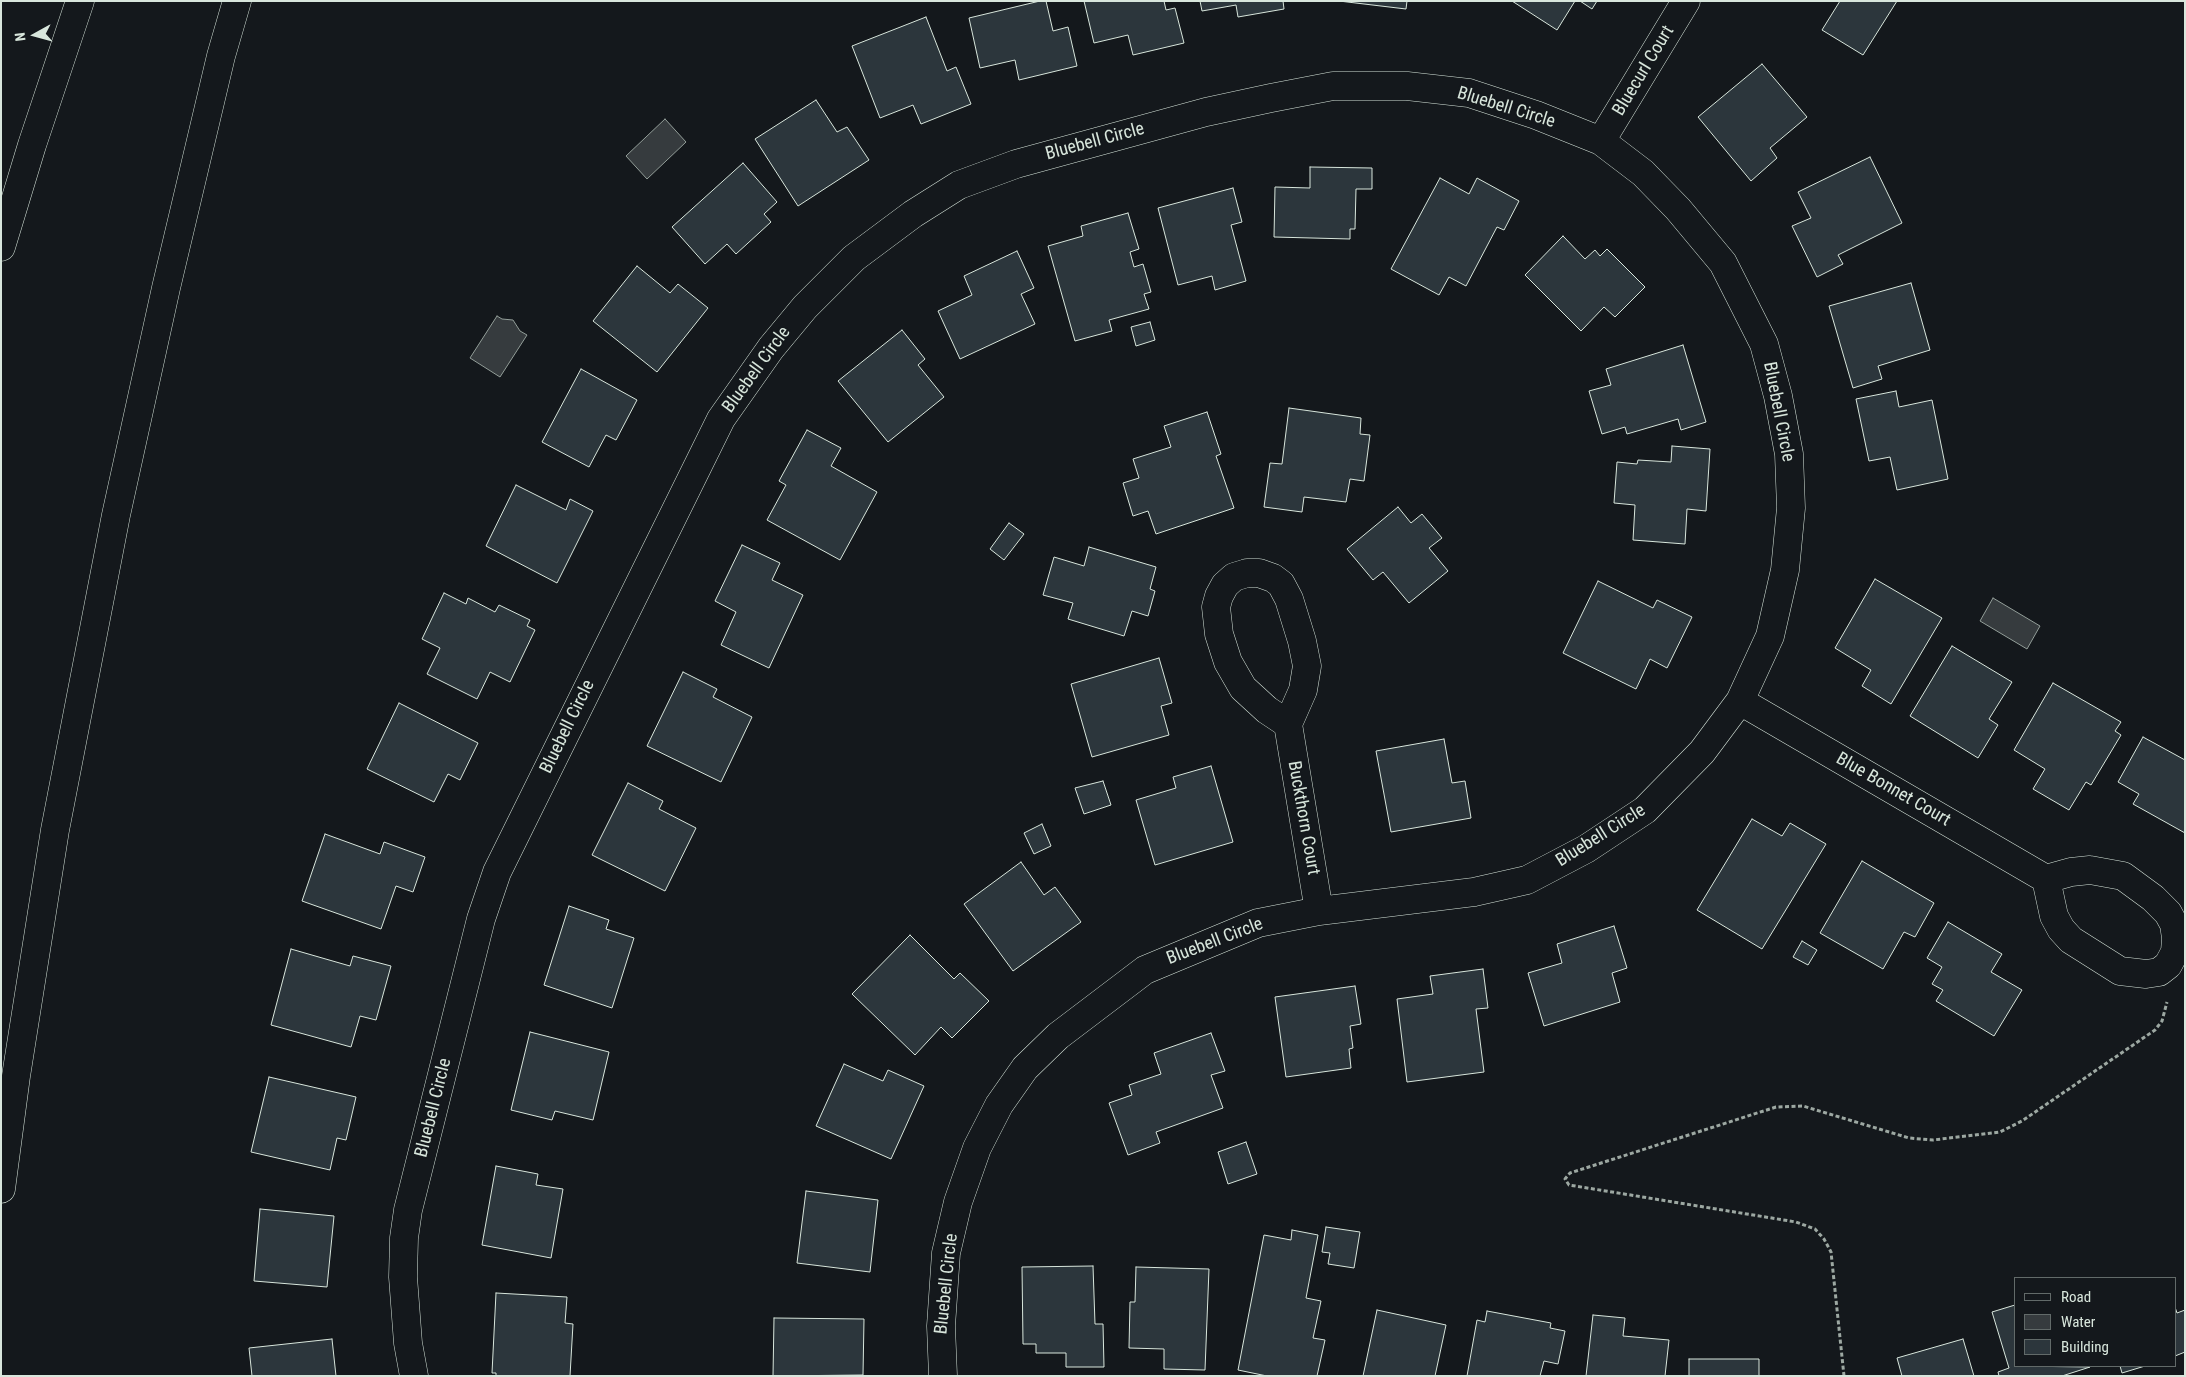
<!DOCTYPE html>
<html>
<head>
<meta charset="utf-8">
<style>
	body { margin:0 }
	#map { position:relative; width:2186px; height:1377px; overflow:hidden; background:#14181c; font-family:"Roboto Condensed",sans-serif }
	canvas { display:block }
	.frame { position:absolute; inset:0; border:2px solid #d8e6dc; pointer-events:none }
	.legend { position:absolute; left:2014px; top:1277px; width:162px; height:90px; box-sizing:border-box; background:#14181c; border:1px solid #626a69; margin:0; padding:6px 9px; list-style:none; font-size:15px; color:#d8e6dc }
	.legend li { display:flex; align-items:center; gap:10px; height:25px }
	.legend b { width:25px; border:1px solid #626a69 }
	.north { position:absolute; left:10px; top:10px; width:50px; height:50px; -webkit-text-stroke:4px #14181c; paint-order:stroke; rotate:263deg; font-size:14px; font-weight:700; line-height:20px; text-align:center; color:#d8e6dc }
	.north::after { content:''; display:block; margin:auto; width:18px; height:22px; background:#d8e6dc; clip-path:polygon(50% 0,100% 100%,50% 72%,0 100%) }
</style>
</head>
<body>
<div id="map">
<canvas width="2186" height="1377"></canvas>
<div class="frame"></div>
<ul class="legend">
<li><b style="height:6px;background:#14181c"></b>Road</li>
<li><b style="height:14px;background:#363b3e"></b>Water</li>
<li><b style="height:14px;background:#2c363c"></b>Building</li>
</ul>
<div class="north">N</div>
</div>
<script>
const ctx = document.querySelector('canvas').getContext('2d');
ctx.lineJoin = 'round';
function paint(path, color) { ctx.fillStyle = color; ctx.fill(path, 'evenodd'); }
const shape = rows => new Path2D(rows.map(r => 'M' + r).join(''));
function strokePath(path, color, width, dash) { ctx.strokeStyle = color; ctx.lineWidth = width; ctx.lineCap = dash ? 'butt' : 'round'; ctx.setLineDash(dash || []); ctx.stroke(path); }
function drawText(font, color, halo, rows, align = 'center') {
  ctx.font = font + ' "Roboto Condensed",sans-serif'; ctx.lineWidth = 4; ctx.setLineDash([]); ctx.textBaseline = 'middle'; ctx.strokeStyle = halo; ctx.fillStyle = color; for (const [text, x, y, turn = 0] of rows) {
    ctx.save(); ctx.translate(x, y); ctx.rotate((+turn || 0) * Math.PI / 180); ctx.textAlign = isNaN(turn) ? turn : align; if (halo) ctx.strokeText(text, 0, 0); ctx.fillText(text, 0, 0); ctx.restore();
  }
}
const water = shape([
	[665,119,686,142,647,179,626,156,665,119],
	[497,316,502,319,513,320,520,331,527,335,500,377,470,358,497,316],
	[1993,598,2040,626,2027,649,1980,621,1993,598]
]);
const building = shape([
	[1040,1,1046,1,1053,31,1068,27,1077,66,1019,80,1015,60,980,68,969,18,1040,1],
	[1084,1,1164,1,1166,10,1175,8,1184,43,1133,55,1128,35,1094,43,1084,1],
	[1200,1,1283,1,1284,9,1238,17,1236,5,1202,11,1200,1],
	[1339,1,1407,1,1406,9,1339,1],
	[1512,1,1575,1,1557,30,1512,1],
	[1580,1,1597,1,1592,9,1580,1],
	[1840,1,1897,1,1863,55,1822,30,1840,1],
	[926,17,947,71,956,67,971,104,921,124,913,105,880,118,852,46,926,17],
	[1762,64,1807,117,1770,148,1777,158,1751,181,1698,117,1762,64],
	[816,100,837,132,847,127,869,160,798,206,755,139,816,100],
	[1870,157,1902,223,1838,255,1843,264,1817,277,1792,226,1811,218,1798,192,1870,157],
	[743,163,777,202,764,214,771,222,736,254,727,244,705,264,672,227,743,163],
	[1310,167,1372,168,1372,189,1356,189,1355,229,1350,229,1350,239,1274,237,1275,187,1310,188,1310,167],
	[1440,178,1469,194,1477,178,1519,201,1504,230,1497,227,1466,286,1449,277,1439,295,1391,269,1440,178],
	[1233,188,1242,222,1231,225,1246,281,1215,290,1212,276,1178,285,1158,208,1233,188],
	[1128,213,1139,249,1130,252,1134,267,1143,264,1151,292,1144,294,1149,309,1109,320,1112,331,1075,341,1048,246,1083,236,1081,226,1128,213],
	[1563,236,1585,259,1595,250,1600,256,1607,249,1645,287,1615,317,1604,307,1581,331,1525,275,1563,236],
	[1017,251,1034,288,1021,294,1035,324,960,359,938,311,972,295,964,276,1017,251],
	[637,266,670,293,678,284,708,308,657,372,593,321,637,266],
	[1911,283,1930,350,1878,366,1882,379,1853,388,1829,306,1911,283],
	[1150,322,1155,340,1136,346,1131,327,1150,322],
	[902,330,925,359,918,365,944,397,888,442,838,381,902,330],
	[1683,345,1706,422,1681,430,1678,419,1627,434,1625,427,1602,434,1589,391,1611,385,1606,369,1683,345],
	[581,369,637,400,616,440,606,435,589,467,542,442,581,369],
	[1896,391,1899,407,1932,400,1948,479,1897,490,1890,457,1869,461,1856,399,1896,391],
	[1289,408,1361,418,1360,434,1370,435,1364,481,1350,479,1346,502,1304,497,1302,512,1264,507,1270,463,1282,464,1289,408],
	[1207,412,1221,454,1216,456,1234,508,1156,534,1148,511,1133,516,1123,483,1139,478,1133,459,1171,447,1164,426,1207,412],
	[807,430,841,448,831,466,877,492,840,560,767,520,786,485,779,481,807,430],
	[1672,446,1710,449,1706,511,1687,509,1685,544,1633,540,1635,505,1614,503,1617,462,1637,464,1638,460,1671,462,1672,446],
	[516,485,566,510,570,499,593,511,557,583,486,546,516,485],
	[1398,507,1411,523,1422,514,1442,538,1429,548,1448,571,1409,603,1383,572,1373,580,1347,549,1398,507],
	[1009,523,1024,534,1004,560,990,549,1009,523],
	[742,545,780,563,772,580,803,595,769,668,721,645,736,612,715,601,742,545],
	[1089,547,1156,567,1150,589,1155,591,1148,616,1132,611,1124,636,1068,619,1073,603,1043,595,1054,557,1084,566,1089,547],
	[1875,579,1942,618,1891,704,1862,686,1871,670,1835,648,1875,579],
	[1598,581,1653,608,1657,600,1692,617,1667,668,1650,659,1636,689,1563,653,1598,581],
	[444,593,466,604,468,598,495,612,499,605,530,620,527,626,535,630,510,682,490,672,477,699,427,674,440,648,422,639,444,593],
	[1952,646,2012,682,1989,719,1998,725,1978,758,1910,716,1952,646],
	[1159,658,1172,703,1161,706,1169,735,1092,757,1071,684,1159,658],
	[683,672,717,689,713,697,752,717,721,782,647,746,683,672],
	[2053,683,2121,722,2115,731,2121,735,2091,785,2086,782,2069,810,2033,789,2045,769,2014,750,2053,683],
	[399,703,478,743,460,780,448,774,434,802,367,769,399,703],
	[2143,737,2185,760,2185,833,2133,804,2139,794,2118,782,2143,737],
	[1444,739,1452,783,1465,781,1471,818,1391,832,1376,751,1444,739],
	[1211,766,1233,842,1155,865,1136,800,1176,788,1173,777,1211,766],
	[1103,781,1111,805,1084,814,1075,788,1103,781],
	[628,783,663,801,659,809,696,828,665,891,592,855,628,783],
	[1752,819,1782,836,1790,823,1826,844,1762,949,1697,910,1752,819],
	[1042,824,1051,846,1034,854,1024,833,1042,824],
	[325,834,380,854,384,842,425,857,413,892,396,886,381,929,302,901,325,834],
	[1862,861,1934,903,1915,937,1904,932,1883,969,1820,933,1862,861],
	[1021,862,1044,895,1055,887,1081,922,1013,971,964,904,1021,862],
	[569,906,609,920,606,929,634,938,612,1008,544,985,569,906],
	[1948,922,2002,954,1991,972,2022,990,1994,1036,1936,1001,1943,990,1932,984,1942,967,1927,958,1948,922],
	[1614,926,1627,968,1612,973,1620,1002,1544,1026,1528,973,1562,963,1557,944,1614,926],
	[910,935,954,979,960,973,989,1001,952,1038,941,1027,915,1055,852,994,910,935],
	[1802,941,1817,950,1808,965,1793,957,1802,941],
	[291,949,350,966,353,956,391,966,376,1020,360,1016,351,1047,271,1025,291,949],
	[1483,969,1488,1008,1476,1009,1484,1072,1407,1082,1397,999,1433,994,1430,976,1483,969],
	[1355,986,1361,1024,1350,1026,1353,1048,1349,1049,1351,1068,1286,1077,1275,997,1355,986],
	[530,1032,609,1052,593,1120,555,1111,552,1120,511,1110,530,1032],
	[1211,1033,1225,1071,1211,1075,1223,1108,1156,1132,1160,1143,1128,1155,1109,1103,1132,1095,1129,1085,1161,1074,1154,1053,1211,1033],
	[844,1064,883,1081,888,1070,924,1086,891,1159,816,1126,844,1064],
	[269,1077,356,1097,346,1140,337,1138,330,1170,251,1152,269,1077],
	[1246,1142,1257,1174,1228,1184,1218,1152,1246,1142],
	[496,1166,538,1174,536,1185,563,1189,551,1258,482,1245,496,1166],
	[806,1191,878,1200,870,1272,797,1263,806,1191],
	[260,1209,334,1216,327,1287,254,1281,260,1209],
	[1326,1227,1360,1232,1354,1268,1328,1264,1330,1253,1322,1252,1326,1227],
	[1292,1230,1318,1235,1306,1298,1321,1301,1313,1338,1325,1340,1317,1376,1267,1376,1238,1370,1264,1235,1291,1240,1292,1230],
	[1093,1266,1095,1324,1103,1324,1104,1367,1066,1367,1066,1353,1036,1353,1036,1344,1023,1344,1022,1267,1093,1266],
	[1136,1267,1209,1269,1205,1370,1164,1369,1164,1349,1129,1348,1130,1302,1135,1302,1136,1267],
	[496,1293,567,1297,565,1323,573,1324,570,1376,496,1376,496,1373,492,1373,496,1293],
	[2015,1305,2015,1366,2090,1367,2062,1376,1999,1376,1998,1372,2009,1368,1992,1312,2015,1305],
	[2175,1307,2177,1313,2185,1310,2185,1352,2175,1356,2175,1307],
	[1377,1310,1446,1325,1435,1376,1363,1376,1377,1310],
	[1487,1311,1551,1323,1550,1328,1565,1331,1558,1364,1544,1361,1540,1376,1467,1376,1477,1320,1485,1322,1487,1311],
	[1593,1315,1625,1318,1623,1336,1669,1340,1665,1376,1586,1376,1593,1315],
	[774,1318,864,1319,863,1375,773,1376,774,1318],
	[332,1339,336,1376,252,1376,249,1348,332,1339],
	[1963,1339,1974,1376,1902,1376,1897,1358,1963,1339],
	[1689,1359,1759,1359,1759,1376,1689,1376,1689,1359],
	[2120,1366,2145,1366,2122,1373,2120,1366]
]);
const path = shape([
	[1844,1376,1831,1252,1824,1239,1815,1229,1796,1222,1569,1185,1565,1179,1570,1173,1776,1107,1803,1106,1909,1138,1933,1140,2000,1132,2022,1121,2155,1030,2162,1021,2167,1002]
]);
const minor = shape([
	[1601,141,1686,1],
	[1247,573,1259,573,1273,578,1281,584,1289,599,1302,641,1307,666,1303,690,1288,724,1267,710,1243,688,1228,662,1219,634,1216,607,1219,596,1225,585,1234,577,1247,573],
	[1740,701,2046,879],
	[1288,724,1319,911],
	[2090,870,2123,876,2153,898,2168,913,2174,924,2176,938,2175,952,2168,965,2159,972,2146,974,2120,971,2071,940,2061,929,2054,916,2046,879,2071,872,2090,870],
	[414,1376,408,1343,403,1277,404,1238,408,1210,481,919,497,872,721,419,771,348,805,307,854,258,913,214,959,185,1016,164,1206,112,1271,98,1333,86,1407,86,1469,93,1536,115,1601,141,1643,173,1678,209,1723,263,1764,344,1778,396,1789,454,1791,508,1785,570,1770,636,1740,701,1702,752,1645,810,1586,849,1527,880,1474,892,1319,911,1258,923,1145,970,1058,1036,1025,1068,999,1105,977,1148,958,1202,946,1253,941,1326,943,1376]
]);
const highway = shape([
	[1,247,32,145,80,1],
	[1,1189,16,1076,55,830,116,515,166,288,221,56,237,1]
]);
const streetNames = [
	["Bluecurl Court",1644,71,-59],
	["Bluebell Circle",1506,108,17],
	["Bluebell Circle",1095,142,-15],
	["Bluebell Circle",757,370,-54],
	["Bluebell Circle",1778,412,79],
	["Bluebell Circle",568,727,-64],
	["Blue Bonnet Court",1893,790,30],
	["Buckthorn Court",1303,818,80],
	["Bluebell Circle",1601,836,-32],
	["Bluebell Circle",1215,942,-21],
	["Bluebell Circle",434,1108,-76],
	["Bluebell Circle",947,1284,-84]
];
paint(water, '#363b3e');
strokePath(water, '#939e99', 1);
paint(building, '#2c363c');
strokePath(building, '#d8e6dc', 1);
strokePath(minor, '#d8e6dc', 29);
strokePath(highway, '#d8e6dc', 29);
strokePath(path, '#9da8a2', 3, [4, 2.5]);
strokePath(minor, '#14181c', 28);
strokePath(highway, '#14181c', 28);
drawText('18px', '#d8e6dc', '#14181c', streetNames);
</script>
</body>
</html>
